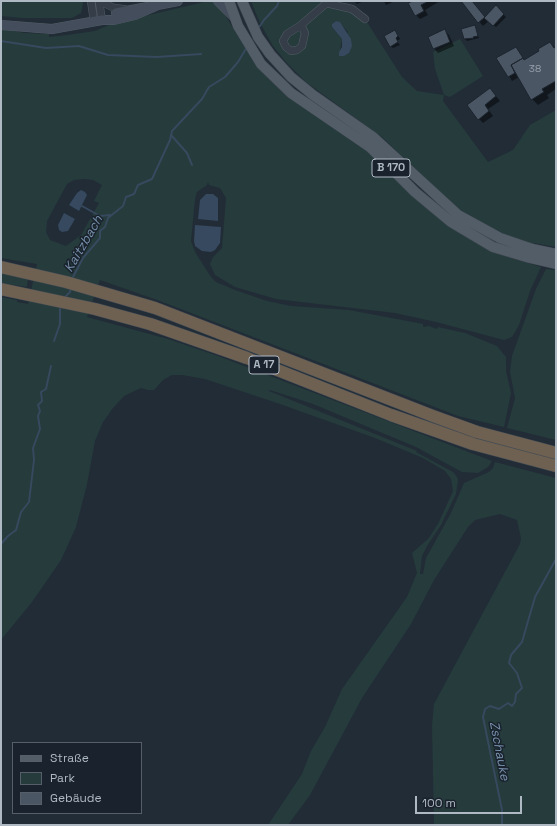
<!DOCTYPE html>
<html>
<head>
<meta charset="utf-8">
<style>
	body { margin:0 }
	#map { position:relative; width:557px; height:826px; overflow:hidden; background:#212c37; font-family:"Space Grotesk",sans-serif }
	canvas { display:block }
	.frame { position:absolute; inset:0; border:2px solid #afb9c4; pointer-events:none }
	.legend { position:absolute; left:12px; top:742px; width:130px; height:72px; box-sizing:border-box; background:#1a232d; border:1px solid #565f69; margin:0; padding:5px 7px; list-style:none; font-size:12px; color:#afb9c4 }
	.legend li { display:flex; align-items:center; gap:8px; height:20px }
	.legend b { width:20px; border:1px solid #565f69 }
	.scale { position:absolute; left:415px; top:796px; width:107px; height:18px; box-sizing:border-box; border:2px solid #afb9c4; border-top:0; padding-left:5px; font-size:12px; line-height:14px; white-space:nowrap; color:#afb9c4; -webkit-text-stroke:3px #1a232d; paint-order:stroke }
</style>
</head>
<body>
<div id="map">
<canvas width="557" height="826"></canvas>
<div class="frame"></div>
<ul class="legend">
<li><b style="height:5px;background:#535d68"></b>Straße</li>
<li><b style="height:11px;background:#263b3b"></b>Park</li>
<li><b style="height:11px;background:#4a5663"></b>Gebäude</li>
</ul>
<div class="scale">100 m</div>
</div>
<script>
const ctx = document.querySelector('canvas').getContext('2d');
ctx.lineJoin = 'round';
function paint(path, color) { ctx.fillStyle = color; ctx.fill(path, 'evenodd'); }
const shape = rows => new Path2D(rows.map(r => 'M' + r).join(''));
function strokePath(path, color, width, dash) { ctx.strokeStyle = color; ctx.lineWidth = width; ctx.lineCap = dash ? 'butt' : 'round'; ctx.setLineDash(dash || []); ctx.stroke(path); }
function drawText(font, color, halo, rows, align = 'center') {
  ctx.font = font + ' "Space Grotesk",sans-serif'; ctx.lineWidth = 3; ctx.setLineDash([]); ctx.textBaseline = 'middle'; ctx.strokeStyle = halo; ctx.fillStyle = color; for (const [text, x, y, turn = 0] of rows) {
    ctx.save(); ctx.translate(x, y); ctx.rotate((+turn || 0) * Math.PI / 180); ctx.textAlign = isNaN(turn) ? turn : align; if (halo) ctx.strokeText(text, 0, 0); ctx.fillText(text, 0, 0); ctx.restore();
  }
}
const green = shape([
	[1,1,82,1,83,3,81,13,72,18,23,18,1,16],
	[251,1,325,1,346,7,365,19,402,77,417,91,444,95,435,69,433,52,460,39,483,76,450,97,444,95,443,101,488,162,513,150,530,125,556,110,556,247,534,243,533,245,510,237,472,218,452,204,383,138,306,82,287,63,273,46,260,23],
	[336,21,340,23,348,32,339,56,342,39,332,27,332,24],
	[204,2,214,2,219,5,253,61,281,91,368,151,451,228,499,254,541,267,530,291,519,325,512,337,504,340,436,322,395,313,276,299,235,287,215,275,210,264,213,257,222,248,226,198,220,188,209,185,208,182,207,185,197,192,195,199,191,241,195,252,211,277,216,282,235,290,267,301,291,306,349,310,423,324,423,327,429,326,437,329,438,327,465,333,497,346,506,357,506,371,511,393,504,427,458,416,160,301,100,280,87,317,168,339,218,356,492,461,488,467,478,473,462,472,416,447,313,404,270,390,269,391,417,451,416,452,453,472,457,477,458,480,456,494,441,525,427,546,422,556,420,574,423,574,426,558,451,513,464,483,489,472,493,468,495,462,556,478,556,825,434,825,432,726,434,704,520,544,521,538,517,520,500,514,475,520,468,527,434,580,411,624,362,698,310,795,288,825,268,825,302,774,311,751,325,727,342,689,407,597,417,573,412,553,429,538,439,522,453,491,451,479,445,471,423,458,375,438,280,404,205,379,182,375,172,375,163,380,154,390,148,390,141,388,124,396,113,408,103,422,95,441,87,484,76,527,61,560,32,602,1,640,1,297,17,300,17,302,28,304,37,264,1,258,1,28,24,33,49,34,49,37,67,35,95,31,111,24],
	[84,179,93,180,102,185,94,201,99,203,81,235,66,246,50,240,46,232,47,221,67,184,74,180],
	[546,269,556,270,556,440,507,428,515,398,510,372,512,356,536,289],
	[1,273,28,279,27,287,1,283]
]);
const water = shape([
	[336,21,340,22,351,39,352,46,349,53,344,56,339,56,339,52,342,47,342,39,332,27,332,24],
	[81,190,85,192,87,195,79,211,69,205,77,193],
	[206,194,213,194,218,198,218,221,198,219,200,200],
	[64,213,75,219,68,231,62,232,59,230,58,225],
	[195,225,221,227,220,243,215,250,211,252,202,251,195,246,194,241]
]);
const shadow = shape([
	[354,1,364,1,357,4],
	[384,1,395,1,386,5],
	[415,1,440,1,425,10,428,15,420,19,416,15],
	[462,1,472,1,485,18,496,7,506,17,496,27,489,21,483,26],
	[474,26,479,38,467,41,465,39],
	[395,31,400,39,397,41,400,45,393,48,390,46],
	[445,31,449,35,454,46,438,53,434,48],
	[549,43,556,48,556,89,547,95,549,98,538,105,532,99,519,77,512,81,498,58,516,48,525,61,541,52],
	[490,89,500,101,488,109,493,116,483,123,479,119]
]);
const stream = shape([
	[258,29,264,20,277,6,279,1],
	[1,41,46,48,79,46,108,55,157,57,201,54],
	[171,135,187,153,192,165],
	[82,206,100,216,110,215],
	[72,279,83,258,100,238,100,231,105,227,108,218,123,206,126,197,134,194,138,185,152,179,170,140,172,131,202,99,209,87,225,77,238,62,247,47],
	[64,298,70,292,71,287],
	[54,341,60,324,60,305],
	[1,544,8,536,16,530,21,512,29,502,34,460,33,448,40,429,38,416,40,411,38,405,42,401,41,392,46,389,51,366],
	[502,825,502,810,483,717,485,709,490,706,499,709,508,703,512,706,515,702,516,694,522,688,517,673,509,663,511,655,522,642,535,597,556,559]
]);
const building = shape([
	[413,1,429,1,421,5,424,11,415,16,408,3,413,1],
	[461,1,472,1,485,17,478,23,461,1],
	[496,5,504,14,493,26,484,18,496,5],
	[475,25,478,36,473,37,474,38,464,39,461,29,475,25],
	[445,29,450,42,433,49,428,37,445,29],
	[395,30,398,36,396,38,398,42,390,47,384,36,395,30],
	[550,42,554,48,556,47,556,81,542,89,544,92,531,100,511,65,523,58,524,60,539,51,538,49,550,42],
	[516,47,523,58,511,65,515,73,508,77,496,58,516,47],
	[490,88,496,96,485,105,489,111,478,120,467,105,490,88]
]);
const street = shape([
	[91,1,94,22],
	[99,1,102,20],
	[100,1,114,8,124,9],
	[326,3,352,9,365,19],
	[301,25,305,33,302,46,297,50,291,51,286,47,283,41,287,34,301,25,329,1]
]);
const secondary = shape([
	[218,1,234,17],
	[116,13,178,1],
	[1,25,52,29,102,20,114,20,135,15,156,6]
]);
const primary = shape([
	[229,1,238,26,261,64,291,93,370,147,415,192,451,222,493,247,530,258,556,264],
	[242,1,258,37,270,54,291,77,313,95,373,137,458,215,500,238,532,249,556,254]
]);
const highway = shape([
	[1,267,66,282,155,308,433,416,477,432,556,453],
	[1,289,95,309,150,324,247,358,391,415,473,444,556,466]
]);
const numberNames = [
	["38",535,69]
];
const shields = [
	[391,168,38],
	[264,365,30]
];
const shieldNames = [
	["B 170",391,168],
	["A 17",264,365]
];
const waterNames = [
	["Kaitzbach",84,244,-60],
	["Zschauke",499,751,79]
];
paint(green, '#263b3b');
paint(water, '#36495e');
paint(shadow, '#0007');
strokePath(stream, '#36495e', 2);
paint(building, '#4a5663');
strokePath(building, '#1c252f', 1);
strokePath(street, '#525c66', 8);
strokePath(secondary, '#525c66', 10);
strokePath(primary, '#3e4751', 11);
strokePath(highway, '#3f4953', 13);
strokePath(street, '#353e48', 7);
strokePath(secondary, '#434d5b', 9);
strokePath(primary, '#535d68', 10);
strokePath(highway, '#6e6152', 12);
drawText('10px', '#96a0ac', null, numberNames);
for (const [x, y, w] of shields) { const box = new Path2D(); box.roundRect(x - w / 2, y - 9, w, 18, 3); ctx.fillStyle = '#1a232d'; ctx.fill(box); strokePath(box, '#afb9c4', 1); }
drawText('bold 11px', '#afb9c4', null, shieldNames);
drawText('italic 13px', '#7891ac', '#1a232d', waterNames);
</script>
</body>
</html>
